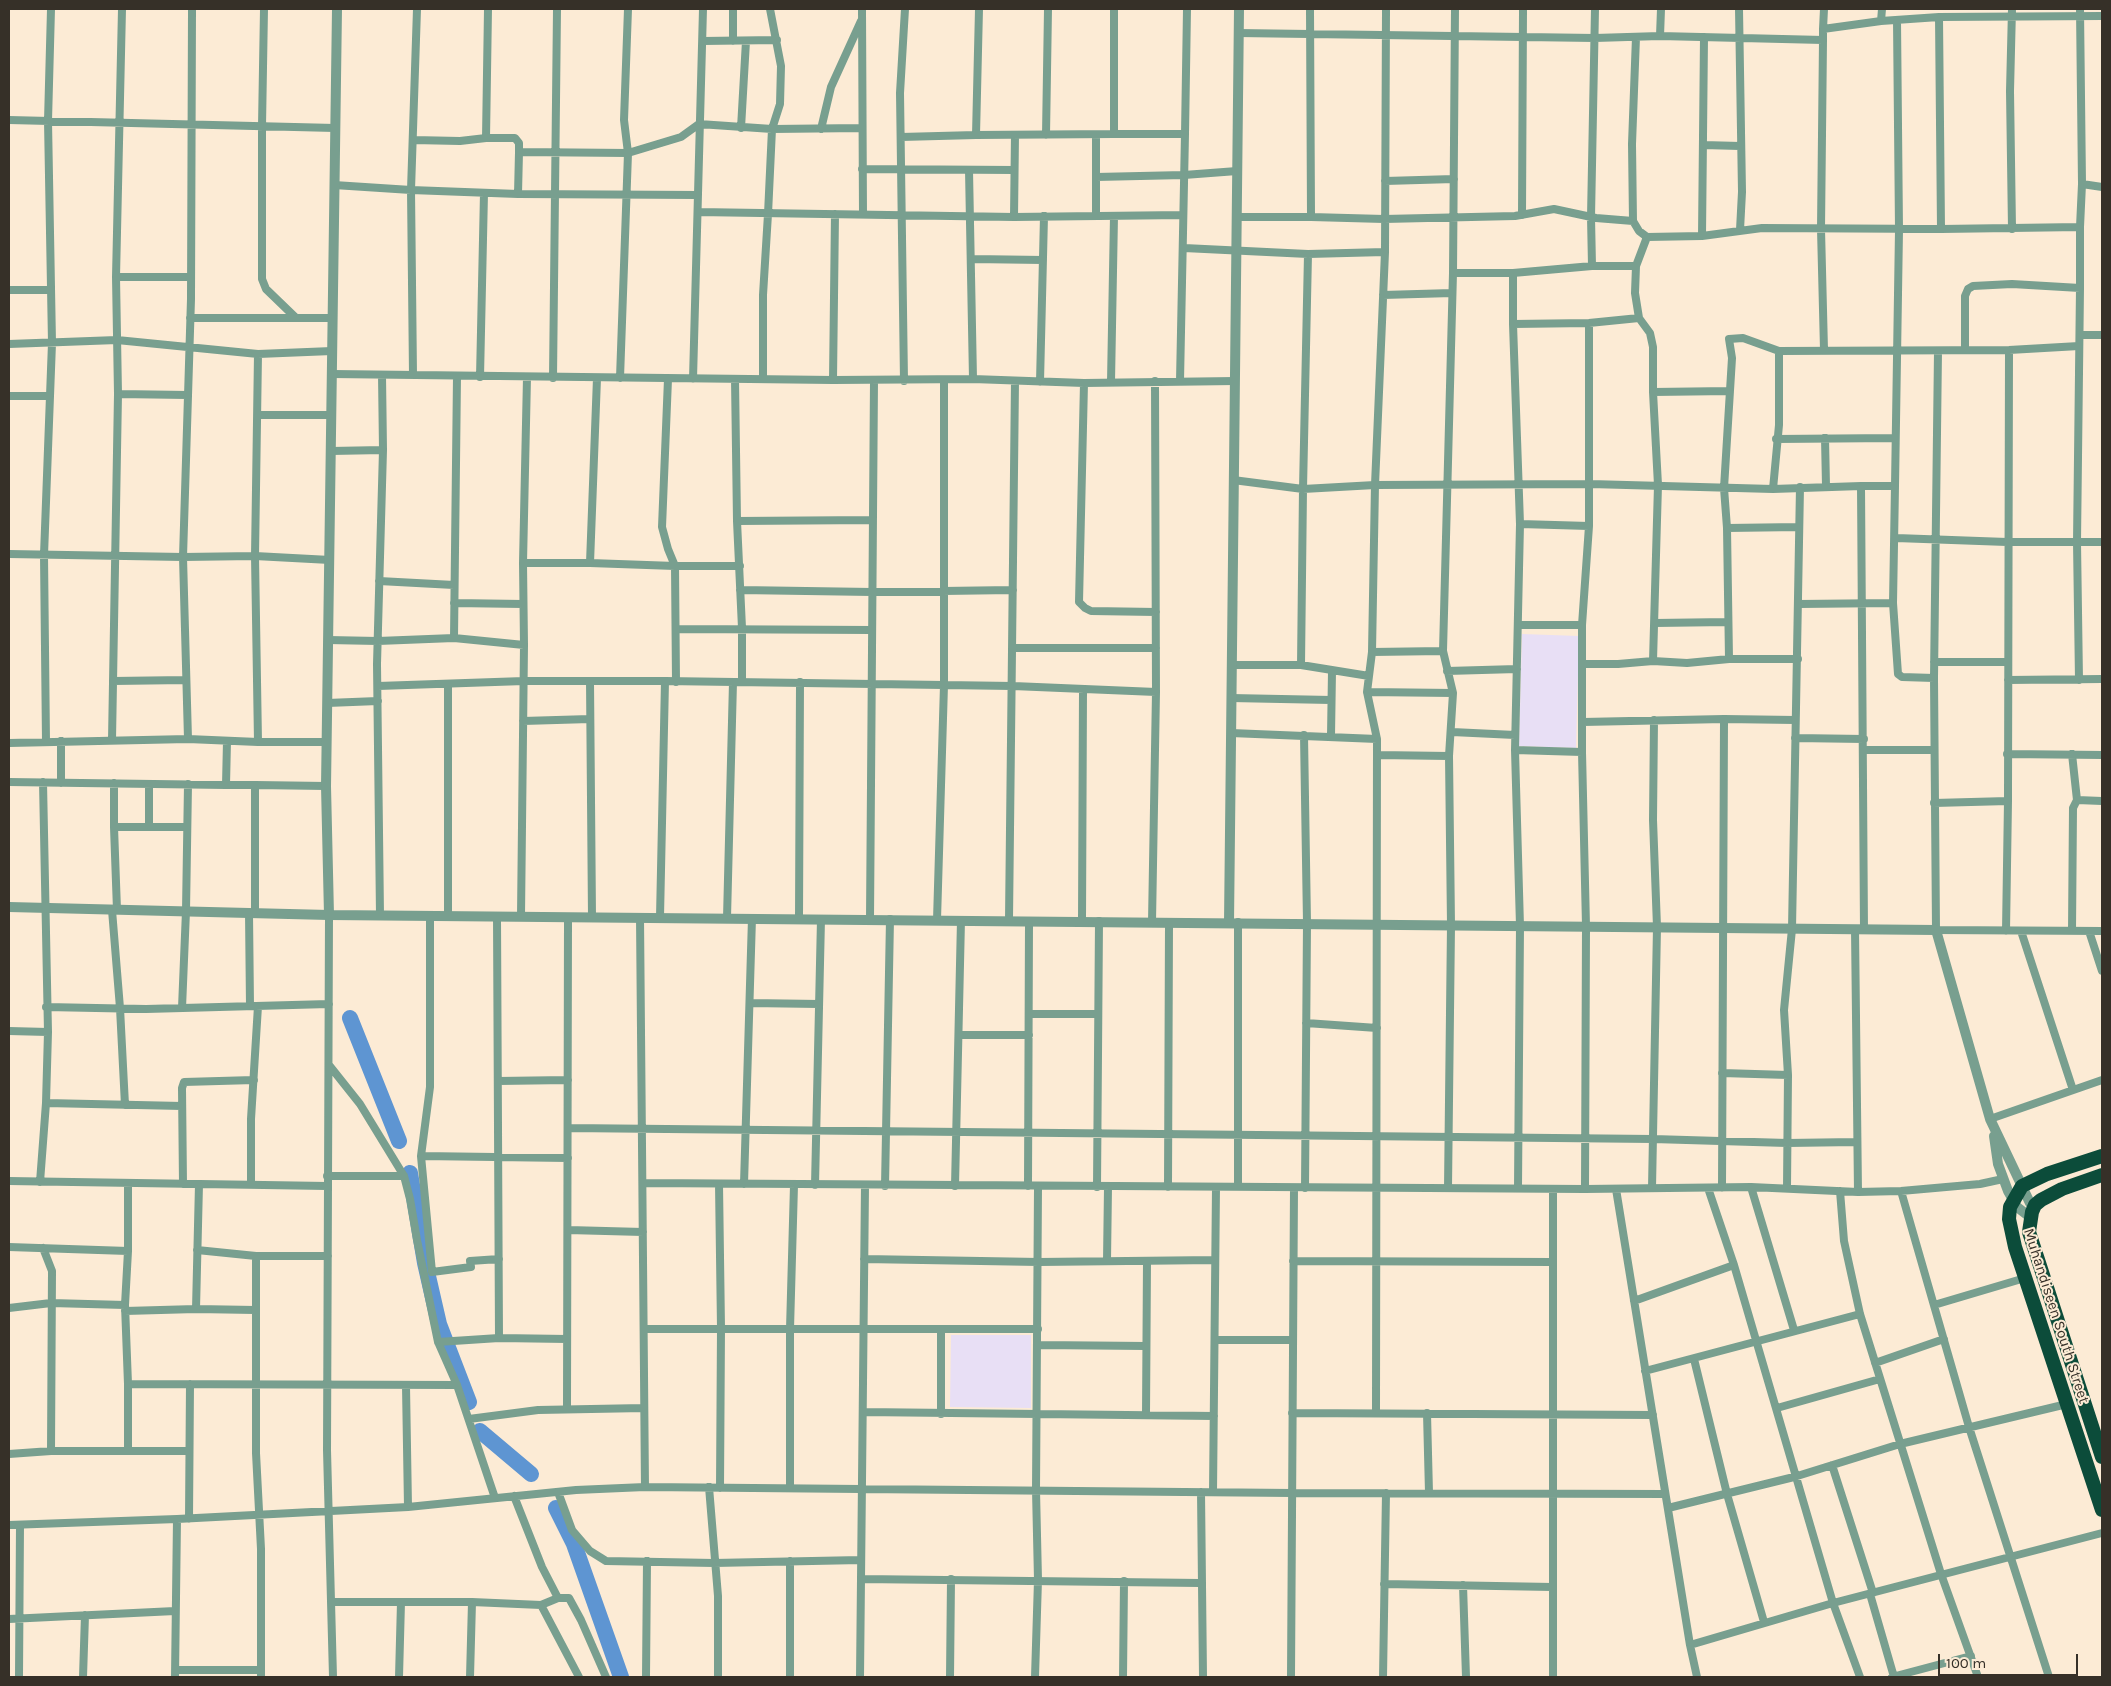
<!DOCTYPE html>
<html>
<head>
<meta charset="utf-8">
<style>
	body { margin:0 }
	#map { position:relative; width:2111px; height:1686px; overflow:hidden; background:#fcebd5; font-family:Karla,sans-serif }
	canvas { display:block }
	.frame { position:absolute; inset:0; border:10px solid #363028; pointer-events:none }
	.scale { position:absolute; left:1938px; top:1654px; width:140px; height:22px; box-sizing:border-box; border:2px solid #363028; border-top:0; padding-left:6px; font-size:15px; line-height:18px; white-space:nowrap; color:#363028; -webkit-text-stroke:4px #fcebd5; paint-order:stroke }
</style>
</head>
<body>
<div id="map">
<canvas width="2111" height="1686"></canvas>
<div class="frame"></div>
<div class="scale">100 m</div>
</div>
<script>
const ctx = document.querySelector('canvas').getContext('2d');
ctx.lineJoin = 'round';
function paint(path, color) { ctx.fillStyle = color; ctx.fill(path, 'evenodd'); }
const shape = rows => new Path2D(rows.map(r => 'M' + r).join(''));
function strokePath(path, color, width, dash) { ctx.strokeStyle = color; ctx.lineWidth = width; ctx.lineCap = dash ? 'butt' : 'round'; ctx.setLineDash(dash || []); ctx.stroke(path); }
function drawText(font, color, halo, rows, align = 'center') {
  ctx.font = font + ' Karla,sans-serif'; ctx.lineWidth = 4; ctx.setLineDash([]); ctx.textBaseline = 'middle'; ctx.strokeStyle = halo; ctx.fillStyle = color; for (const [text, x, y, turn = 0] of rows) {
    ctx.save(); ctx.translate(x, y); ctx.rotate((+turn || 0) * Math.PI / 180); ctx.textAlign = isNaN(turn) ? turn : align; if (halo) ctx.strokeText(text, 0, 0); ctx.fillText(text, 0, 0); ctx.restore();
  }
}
const education = shape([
	[1522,634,1579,636,1576,748,1519,746],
	[951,1335,1031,1335,1031,1408,950,1407]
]);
const river = shape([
	[350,1018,399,1141],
	[410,1173,425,1263,439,1324,469,1402],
	[480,1431,531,1474],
	[556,1508,574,1544,621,1677]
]);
const minor = shape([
	[264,9,262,126,262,279,266,289,295,317],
	[417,9,411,190,518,194,519,152,628,153,624,120,628,9],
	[733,9,733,41],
	[862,9,863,214],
	[979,9,976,135,1114,134],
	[1114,9,1114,134,1185,134,1187,9],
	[1310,9,1311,217],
	[1739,9,1742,192,1740,230],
	[2012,9,2010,91,2012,229],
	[1939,17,1941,229,2080,227,2082,184,2080,9],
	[1881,21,1882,9],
	[1823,29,1824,9],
	[1238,33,1595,38,1660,36,1823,40,1823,29,1881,21,1939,17,2102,16],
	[1660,36,1661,9],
	[1823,40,1821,229,1824,350],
	[703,41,777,40],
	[9,120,335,128],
	[741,128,746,41],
	[821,129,831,87,861,21],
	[1046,135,1048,9],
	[901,137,976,135],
	[486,138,515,138,519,143,519,152],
	[413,140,460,141,486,138,488,9],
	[1703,145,1740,146],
	[862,169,1014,170],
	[969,170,973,379],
	[1096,177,1184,175,1237,171],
	[1385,181,1454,179],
	[2082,184,2102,187],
	[334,185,411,190,413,375],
	[518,194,697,195],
	[698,212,1014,217,1183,215],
	[1522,215,1523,9],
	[1096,216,1096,135],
	[1014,217,1015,135],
	[1236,217,1311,217,1384,219,1515,216,1554,209,1596,218,1633,221,1632,144,1636,37],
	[1633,221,1639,231,1647,237],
	[1702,236,1704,37],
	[1184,248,1308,254,1385,252],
	[972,259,1043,260],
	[1592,266,1591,217,1595,9],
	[1453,273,1513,273,1592,266,1636,266],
	[1513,273,1513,324,1520,524,1515,750,1520,926,1518,1188],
	[116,277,191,277],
	[9,290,51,290],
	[1383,295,1452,293],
	[190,318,332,318],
	[1639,318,1650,333,1653,347,1653,392,1658,485,1653,661],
	[1513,324,1589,323,1639,318,1635,293,1636,266,1647,237,1702,236,1762,228,1941,229],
	[2080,335,2102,335],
	[9,344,117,340,258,354,332,351],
	[1965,350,1965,296,1968,289,1973,286,2012,284,2080,288,2080,227],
	[1938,351,1934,678,1936,930,2102,931],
	[332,374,833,380,973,379,1084,383,1235,381],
	[480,377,484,193],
	[553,378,557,9],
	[620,378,628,153,681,137,699,124,772,129,862,128],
	[693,379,703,9],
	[735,379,737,521,742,628,742,682],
	[763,379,763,295,768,214,772,129,780,104,781,66,770,9],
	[833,380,835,214],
	[904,381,900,93,905,9],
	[1180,381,1185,134],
	[1040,382,1044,216],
	[1111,382,1114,216],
	[1084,383,1079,602,1085,608,1091,611,1156,612],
	[1653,392,1730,391],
	[118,394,187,395],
	[9,396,50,396],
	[258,415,331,415],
	[1825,438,1826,486],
	[1776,439,1895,438],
	[331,451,383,450],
	[1233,480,1303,489,1375,485,1590,484,1773,489,1861,486],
	[1895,486,1893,603,1898,674,1902,677,1934,678],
	[1773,489,1779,425,1779,351],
	[737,521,873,520],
	[1520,524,1589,526],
	[1727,528,1799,527],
	[1896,538,2007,542,2102,542],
	[9,554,183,557,255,556,330,560],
	[523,563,590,563,597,378],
	[590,563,675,566,668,549,662,527,668,379],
	[379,581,454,585],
	[740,590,872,592,1013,590],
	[454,603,523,604],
	[1799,604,1893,603],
	[1655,623,1728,622],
	[1518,625,1582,625],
	[677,629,872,630],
	[454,638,457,376],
	[328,640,378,641,454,638,524,645],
	[1013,648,1156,648],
	[1372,652,1443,651],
	[1729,659,1727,528,1724,488,1732,358,1729,339,1743,338,1779,351,2009,350,2079,346],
	[1934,662,2008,662],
	[1583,664,1618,664,1653,661,1687,663,1729,659,1798,659],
	[1231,665,1301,665,1369,676],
	[1301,665,1303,489,1308,254],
	[1447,671,1517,669],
	[2008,680,2102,679],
	[2079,680,2077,542,2080,288],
	[113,681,186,680],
	[590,681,592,917],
	[665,681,1013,686,1156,692],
	[676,682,675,566,740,566],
	[378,686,524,681,665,681,660,917],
	[1367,692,1453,693],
	[1231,698,1331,700],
	[327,703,378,701],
	[523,721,590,719],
	[1583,722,1724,719,1795,720],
	[1452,732,1515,735],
	[1231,733,1377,739],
	[1304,735,1307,923,1305,1188],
	[1331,736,1332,671],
	[1795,738,1864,739],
	[188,739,183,557,191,299,192,9],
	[112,740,118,394,116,277,122,9],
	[227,741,226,785,255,785,255,913],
	[46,742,44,555,52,343,48,121,51,9],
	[258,742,255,556,258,354],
	[9,743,188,739,258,742,327,742],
	[1515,750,1582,752],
	[1864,750,1934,750],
	[2007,754,2102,755],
	[1377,755,1449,756],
	[9,782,226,785],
	[43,782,48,1032],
	[61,783,61,741],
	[114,783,114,827],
	[149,784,149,827],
	[255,785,326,786],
	[2077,800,2102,801],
	[1934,803,2008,801],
	[112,910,120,1008,125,1105],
	[117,910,114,827,187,827],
	[249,913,250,1006],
	[329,915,327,1450,333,1677],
	[380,915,377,664,383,450,382,375],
	[430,915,430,1087,421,1156,432,1272,471,1267,470,1261,499,1259],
	[448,916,448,685],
	[497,916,499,1338],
	[521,916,524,645,523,563,527,377],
	[640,917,645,1487],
	[727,918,733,682],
	[799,919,800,682],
	[870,919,874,380],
	[937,920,944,685,944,380],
	[1009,920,1015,381],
	[1082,921,1083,689],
	[1152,922,1156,692,1155,381],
	[1238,922,1238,1187],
	[1855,929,1858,1192],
	[1864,930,1861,486,1895,486,1899,230,1897,20],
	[2006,931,2008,801,2009,350],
	[2021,931,2073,1090],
	[2072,931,2073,808,2077,800,2072,754],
	[2089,931,2102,971],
	[750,1003,819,1004],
	[46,1007,146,1009,329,1004],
	[182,1008,186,911,188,784],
	[1029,1014,1098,1014],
	[1306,1023,1377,1028],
	[9,1031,48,1032,46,1103,40,1182],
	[959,1035,1029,1035],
	[329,1065,360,1104,404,1176,410,1199,417,1240,438,1342,457,1385,495,1498],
	[1722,1073,1788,1075],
	[498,1081,568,1080],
	[46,1103,182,1106],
	[1990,1119,2102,1080],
	[568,1128,1653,1139,1787,1143,1856,1142],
	[421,1156,568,1158],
	[327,1176,404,1176],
	[9,1181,327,1186],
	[643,1183,1585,1189,1751,1187,1858,1192,1901,1191,1980,1184,2003,1179],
	[183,1184,182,1088,184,1082,254,1080],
	[199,1184,196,1309,255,1310],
	[719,1184,721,1328,720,1488],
	[744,1184,752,918],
	[251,1185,251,1119,258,1006],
	[815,1185,821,919],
	[885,1186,890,919],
	[955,1186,961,920],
	[1028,1186,1029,921],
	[1097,1187,1099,921],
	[1168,1187,1169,922],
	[1751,1187,1794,1330],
	[1448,1188,1451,925,1449,756,1453,693,1443,651,1453,273,1455,9],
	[1652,1188,1657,927,1653,820,1654,720],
	[1708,1188,1734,1265,1833,1603,1860,1677],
	[1722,1188,1724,719],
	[1787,1188,1788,1075,1784,1010,1792,929,1800,487],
	[1553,1189,1553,1677],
	[1585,1189,1586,926,1582,752,1582,625,1589,526,1589,323],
	[1616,1189,1690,1645,1697,1677],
	[1840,1191,1844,1241,1860,1314,1941,1574,1978,1677],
	[1901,1191,1969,1427,2049,1677],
	[568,1230,643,1232],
	[9,1247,128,1251],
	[43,1248,52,1271,51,1451],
	[197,1250,256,1256],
	[864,1259,1039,1262,1215,1260],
	[1107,1261,1108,1187],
	[1293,1261,1552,1262],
	[1634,1301,1734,1265],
	[1934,1305,2025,1278],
	[9,1308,51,1303,125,1305],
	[125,1311,196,1309],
	[644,1329,1038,1329],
	[1215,1340,1293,1340],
	[438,1342,499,1338,567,1339],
	[1038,1345,1146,1346],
	[1694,1359,1727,1494,1764,1622],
	[1875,1363,1944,1339],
	[1645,1371,1860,1314],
	[128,1384,457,1385],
	[406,1386,408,1507],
	[1777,1408,1880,1379],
	[567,1409,568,917],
	[863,1412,1214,1416],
	[1376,1412,1377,739,1367,692,1372,652,1375,485,1385,252,1386,9],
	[1292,1413,1653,1415],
	[1427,1413,1429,1493],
	[941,1414,941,1330],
	[1146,1415,1147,1261],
	[469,1419,538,1410,644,1408],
	[128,1451,128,1384,125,1305,128,1251,128,1183],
	[9,1454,51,1451,189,1451],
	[1832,1465,1873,1593],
	[709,1487,718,1596,718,1677],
	[790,1488,790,1329,794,1185],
	[558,1492,572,1530,590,1551,606,1561,714,1563,861,1560],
	[1201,1492,1203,1677],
	[1213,1492,1216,1187],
	[514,1496,542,1567,558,1598],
	[1668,1508,1794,1477,1900,1444,2067,1404],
	[189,1519,190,1384],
	[9,1525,177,1519,408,1507,576,1490,645,1487,1292,1493,1665,1494],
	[790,1561,790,1677],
	[861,1579,1200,1583],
	[1384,1584,1552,1587],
	[1463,1585,1466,1677],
	[1870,1594,1894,1677],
	[332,1602,472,1602,541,1605,558,1598,569,1598,581,1620,606,1677],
	[541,1605,579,1677],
	[9,1619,175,1611],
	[1690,1645,1833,1603,2102,1533],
	[175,1670,261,1670],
	[19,1677,20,1525],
	[83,1677,85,1615],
	[175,1677,177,1519],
	[261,1677,261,1549,256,1453,256,1256,328,1256],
	[399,1677,401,1602],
	[470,1677,472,1602],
	[646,1677,647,1561],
	[860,1677,865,1186],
	[950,1677,951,1579],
	[1035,1677,1038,1580,1036,1490,1038,1187],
	[1123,1677,1124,1581],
	[1291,1677,1294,1188],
	[1383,1677,1386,1493],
	[1892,1677,1971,1656]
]);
const tertiary = shape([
	[9,907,329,915,1936,930,1990,1119,2030,1203,2035,1205],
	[329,915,326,786,337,9],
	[1229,922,1239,9],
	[1994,1136,1998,1164,2008,1191,2017,1207,2030,1217]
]);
const trunk = shape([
	[2102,1156,2047,1174,2022,1186,2010,1207,2009,1219,2015,1247,2102,1510],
	[2102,1175,2062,1189,2041,1200,2035,1205,2032,1212,2029,1232,2102,1457]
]);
const streetNames = [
	["Muhandiseen South Street",2056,1316,72]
];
paint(education, '#e8dff5');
strokePath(river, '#5e95d2', 16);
strokePath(minor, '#789f8f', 8);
strokePath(tertiary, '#789f8f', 10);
strokePath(trunk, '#0c4c3a', 14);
drawText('15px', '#363028', '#fcebd5', streetNames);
</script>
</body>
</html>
